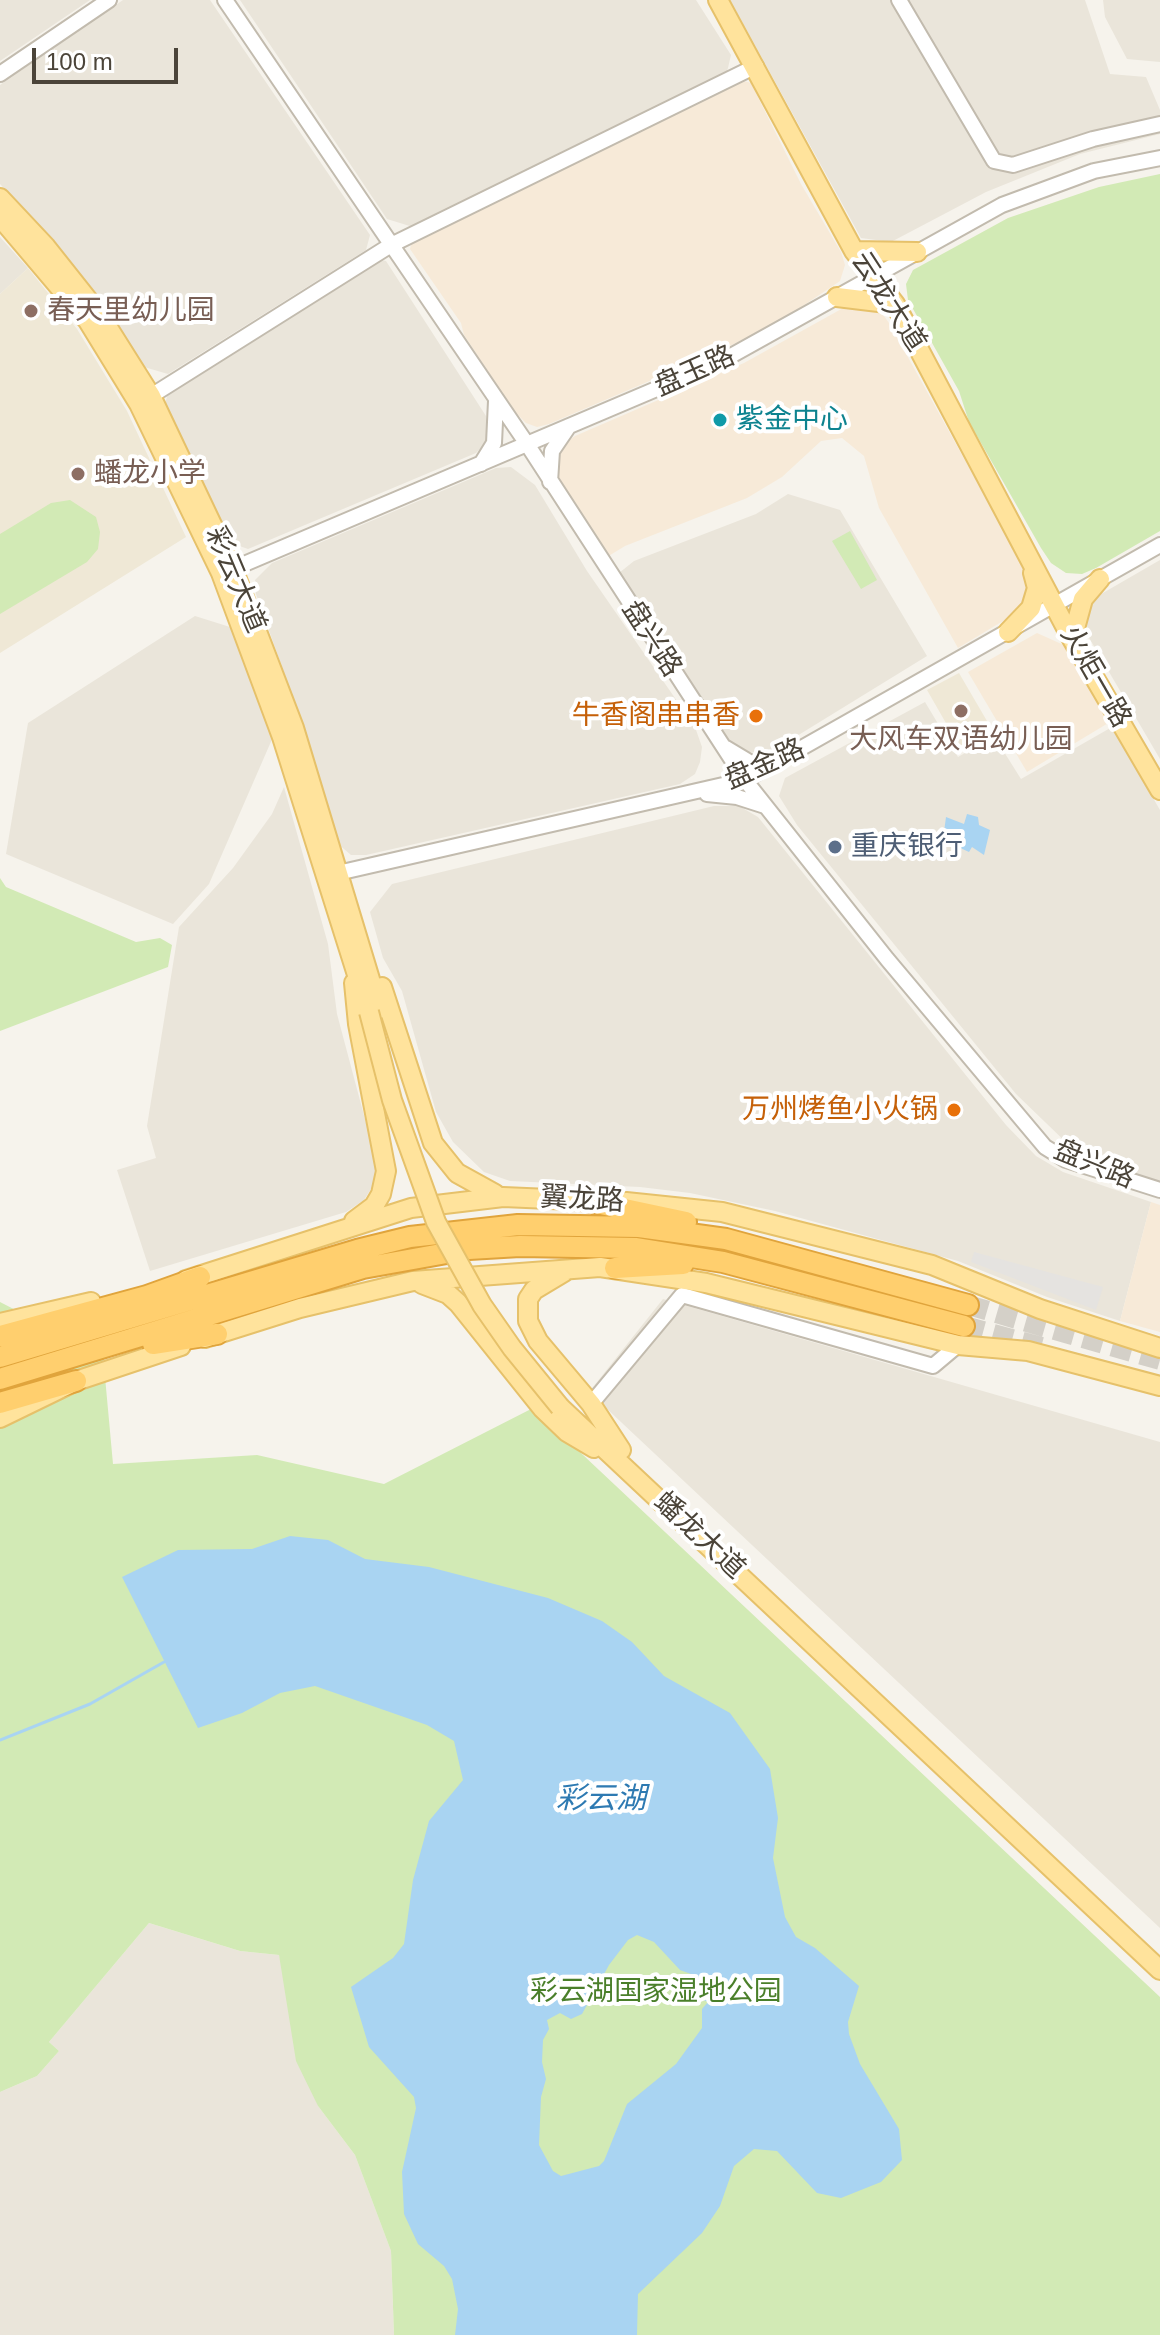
<!DOCTYPE html>
<html>
<head>
<meta charset="utf-8">
<style>
	body { margin:0 }
	#map { position:relative; width:1160px; height:2335px; overflow:hidden; background:#f6f3ec; font-family:Arial,sans-serif }
	canvas { display:block }
	.scale { position:absolute; left:32px; top:48px; width:146px; height:36px; box-sizing:border-box; border:4px solid #4b4439; border-top:0; padding-left:10px; font-size:24px; line-height:28px; white-space:nowrap; color:#4b4439; -webkit-text-stroke:6px #fff; paint-order:stroke }
</style>
</head>
<body>
<div id="map">
<canvas width="1160" height="2335"></canvas>
<div class="scale">100 m</div>
</div>
<script>
const ctx = document.querySelector('canvas').getContext('2d');
ctx.lineJoin = 'round';
function paint(path, color) { ctx.fillStyle = color; ctx.fill(path, 'evenodd'); }
const shape = rows => new Path2D(rows.map(r => 'M' + r).join(''));
function strokePath(path, color, width, dash) { ctx.strokeStyle = color; ctx.lineWidth = width; ctx.lineCap = dash ? 'butt' : 'round'; ctx.setLineDash(dash || []); ctx.stroke(path); }
function drawText(font, color, halo, rows, align = 'center') {
  ctx.font = font + ' Arial,"Noto Sans SC",sans-serif'; ctx.lineWidth = 8; ctx.setLineDash([]); ctx.textBaseline = 'middle'; ctx.strokeStyle = halo; ctx.fillStyle = color; for (const [text, x, y, turn = 0] of rows) {
    ctx.save(); ctx.translate(x, y); ctx.rotate((+turn || 0) * Math.PI / 180); ctx.textAlign = isNaN(turn) ? turn : align; if (halo) ctx.strokeText(text, 0, 0); ctx.fillText(text, 0, 0); ctx.restore();
  }
}
const residential = shape([
	[0,0,90,0,0,61],
	[123,0,210,0,370,235,366,250,168,374,144,367,57,245,0,184,0,85],
	[240,0,696,0,731,55,727,72,413,227,387,219],
	[730,0,1085,0,1110,74,1146,77,1160,110,1160,134,1080,154,986,192,891,242,861,238],
	[1103,0,1160,0,1160,62,1127,59,1105,17],
	[0,237,28,268,0,294],
	[376,259,386,261,486,416,489,430,485,444,476,453,248,549,231,543,221,534,165,404,168,393],
	[511,467,535,485,587,571,695,727,702,747,700,762,695,774,680,784,366,855,351,855,337,843,332,830,292,695,256,594,255,580,272,563,496,468],
	[788,494,840,510,927,656,766,755,744,751,729,740,619,573,634,561,756,514],
	[1160,560,1160,759,1088,636,1086,614,1096,597],
	[195,616,230,627,273,737,209,884,173,924,6,854,28,723],
	[925,702,958,757,994,736,1021,779,1112,727,1160,810,1160,1183,1107,1166,1075,1151,1016,1094,797,825,779,796,785,778],
	[284,787,328,944,337,1014,378,1168,376,1181,364,1200,346,1212,150,1271,117,1170,156,1158,147,1126,179,927,233,868,272,814],
	[714,806,739,806,758,817,1006,1125,1036,1156,1063,1172,1151,1202,1120,1321,1047,1297,958,1261,775,1211,690,1193,640,1187,510,1181,484,1172,453,1142,436,1112,402,991,383,958,370,912,392,884],
	[663,1299,1160,1442,1160,1928,589,1392],
	[149,1923,240,1951,279,1955,318,2106,355,2155,391,2251,394,2335,0,2335,0,2092,37,2076,59,2051,49,2042]
]);
const commercial = shape([
	[740,80,751,83,801,184,841,252,845,265,840,281,776,324,715,353,549,424,537,427,526,423,514,411,464,335,461,323,410,249,412,241],
	[845,307,879,309,889,323,1029,576,1030,592,1023,609,958,648,879,508,864,456,842,438,821,441,782,477,747,498,625,546,607,557,558,477,555,460,561,446,575,436,744,363],
	[1037,633,1066,646,1110,722,1027,772,968,672],
	[1151,1202,1160,1205,1160,1332,1120,1321]
]);
const education = shape([
	[28,268,77,329,127,411,186,537,0,653,0,294],
	[959,673,994,733,962,751,927,690]
]);
const green = shape([
	[1160,174,1160,531,1096,568,1082,574,1066,573,1051,563,1041,548,969,422,959,391,908,300,906,284,913,270,1008,218,1099,187],
	[70,500,96,517,100,532,98,549,87,562,0,614,0,534,51,503],
	[850,531,877,580,861,589,832,541],
	[0,878,6,887,136,942,160,938,172,945,168,967,0,1031],
	[0,1302,103,1355,113,1464,257,1455,384,1484,533,1408,1160,1997,1160,2335,394,2335,391,2251,355,2155,318,2106,296,2061,279,1955,240,1951,149,1923,49,2042,59,2051,37,2076,0,2092]
]);
const parking = shape([
	[974,1252,1103,1287,1096,1310,971,1262]
]);
const water = shape([
	[967,814,978,817,979,825,990,830,984,855,972,847,969,852,956,846,958,838,944,832,946,817,964,824],
	[290,1536,328,1540,365,1559,429,1567,548,1598,602,1621,632,1642,664,1676,730,1713,770,1769,778,1818,773,1858,785,1917,796,1937,815,1948,859,1986,848,2022,849,2034,860,2064,899,2129,902,2160,881,2182,841,2198,817,2193,777,2151,754,2149,734,2166,720,2206,702,2233,638,2294,637,2335,455,2335,458,2309,452,2279,444,2266,418,2244,404,2214,402,2172,416,2108,414,2097,369,2047,351,1987,393,1958,404,1944,413,1880,429,1821,463,1780,454,1741,427,1725,315,1686,280,1693,242,1713,198,1728,122,1577,178,1550,252,1549],
	[637,1935,654,1942,680,1970,691,1974,699,1998,708,2002,702,2009,702,2028,676,2064,627,2104,604,2161,599,2166,561,2176,553,2171,539,2145,541,2097,546,2079,542,2062,543,2040,549,2029,547,2020,560,2013,571,2019,582,2014,609,1965,628,1940]
]);
const stream = shape([
	[0,1740,90,1704,164,1662]
]);
const highwayTunnel = shape([
	[968,1305,1160,1360],
	[964,1326,1045,1348]
]);
const minor = shape([
	[225,0,527,444,745,780,887,959,1045,1147,1066,1160,1160,1190],
	[899,0,994,161,1013,165,1093,139,1160,124],
	[0,74,109,0],
	[151,396,391,245,756,66],
	[481,464,494,443,496,401],
	[550,482,552,451,569,426],
	[223,573,720,362,1002,205,1094,171,1160,158],
	[726,748,751,763,773,763],
	[707,794,737,797,765,806],
	[329,875,745,780,1160,545],
	[591,1404,682,1295,933,1366,958,1345]
]);
const major = shape([
	[718,0,854,251,895,304,1072,639,1160,790],
	[0,198,46,247,100,315,151,396,233,569,294,728,379,1009],
	[0,217,88,321,139,404,221,573,282,737,364,997],
	[854,251,917,252],
	[837,297,895,304],
	[1008,632,1031,608,1037,588,1033,573],
	[1072,639,1083,599,1100,579],
	[382,987,433,1143,457,1173,495,1194],
	[626,1202,722,1212,932,1265,1040,1309,1160,1348],
	[354,1221,374,1206,381,1194,386,1171,358,1024,354,983],
	[564,1272,534,1290,528,1299,528,1321,538,1341,591,1404,621,1450],
	[186,1280,411,1208,503,1197,596,1201],
	[422,1284,448,1294,458,1303,542,1408,567,1432,594,1448],
	[0,1323,91,1302],
	[205,1338,300,1308,413,1281,600,1267,706,1283,958,1345,1028,1351,1160,1386],
	[560,1407,1160,1970],
	[0,1418,76,1381,181,1346]
]);
const highway = shape([
	[582,1200,686,1222],
	[615,1268,683,1264],
	[0,1336,147,1296,200,1277],
	[153,1344,217,1334],
	[0,1357,357,1250,410,1237,518,1225,639,1227,726,1239,968,1305],
	[0,1379,363,1268,469,1249,520,1246,635,1248,723,1262,964,1326],
	[0,1403,76,1381]
]);
const majorBridge = shape([
	[369,1012,392,1100,436,1222,482,1305,512,1348,560,1407]
]);
const markers = [
	[31,311,8,"#8d6e63"],
	[720,420,8,"#0f9aa8"],
	[78,474,8,"#8d6e63"],
	[961,711,8,"#8d6e63"],
	[756,716,8,"#e8710a"],
	[835,847,8,"#5c6f8a"],
	[954,1110,8,"#e8710a"]
];
const streetNames = [
	["云龙大道",888,302,57],
	["盘玉路",695,372,-24],
	["彩云大道",235,580,67],
	["盘兴路",651,639,57],
	["火炬一路",1095,677,60],
	["盘金路",765,765,-24],
	["盘兴路",1094,1165,22],
	["翼龙路",582,1200,3],
	["蟠龙大道",699,1536,43]
];
const educationNames = [
	["春天里幼儿园",47,311],
	["蟠龙小学",94,474],
	["大风车双语幼儿园",961,740,"center"]
];
const cultureNames = [
	["紫金中心",736,420]
];
const foodNames = [
	["牛香阁串串香",740,716],
	["万州烤鱼小火锅",938,1110]
];
const serviceNames = [
	["重庆银行",851,847]
];
const parkNames = [
	["彩云湖国家湿地公园",656,1992]
];
const waterNames = [
	["彩云湖",601,1800]
];
paint(residential, '#eae5da');
paint(commercial, '#f7ead8');
paint(education, '#efe8d6');
paint(green, '#d2eab5');
paint(parking, '#e5e3e0');
paint(water, '#a9d4f2');
strokePath(stream, '#a9d4f2', 3);
strokePath(highwayTunnel, '#d4d0c8', 20, [20, 10]);
strokePath(minor, '#c2bbae', 18);
strokePath(major, '#e6c16a', 22);
strokePath(highway, '#e0a43c', 24);
strokePath(minor, '#fff', 14);
strokePath(major, '#ffe39c', 18);
strokePath(highway, '#ffcf6e', 20);
strokePath(majorBridge, '#e6c16a', 22, []);
strokePath(majorBridge, '#ffe39c', 18);
for (const [x, y, r, color] of markers) { const dot = new Path2D(); dot.arc(x, y, r, 0, 2 * Math.PI); ctx.fillStyle = color; ctx.fill(dot); strokePath(dot, '#fff', 3); }
drawText('28px', '#4b4439', '#fff', streetNames);
drawText('28px', '#785e54', '#fff', educationNames, 'left');
drawText('28px', '#0d838f', '#fff', cultureNames, 'left');
drawText('28px', '#c56008', '#fff', foodNames, 'right');
drawText('28px', '#4e5e75', '#fff', serviceNames, 'left');
drawText('28px', '#4a7f2a', '#fff', parkNames);
drawText('italic 30px', '#2e7ab2', '#fff', waterNames);
</script>
</body>
</html>
